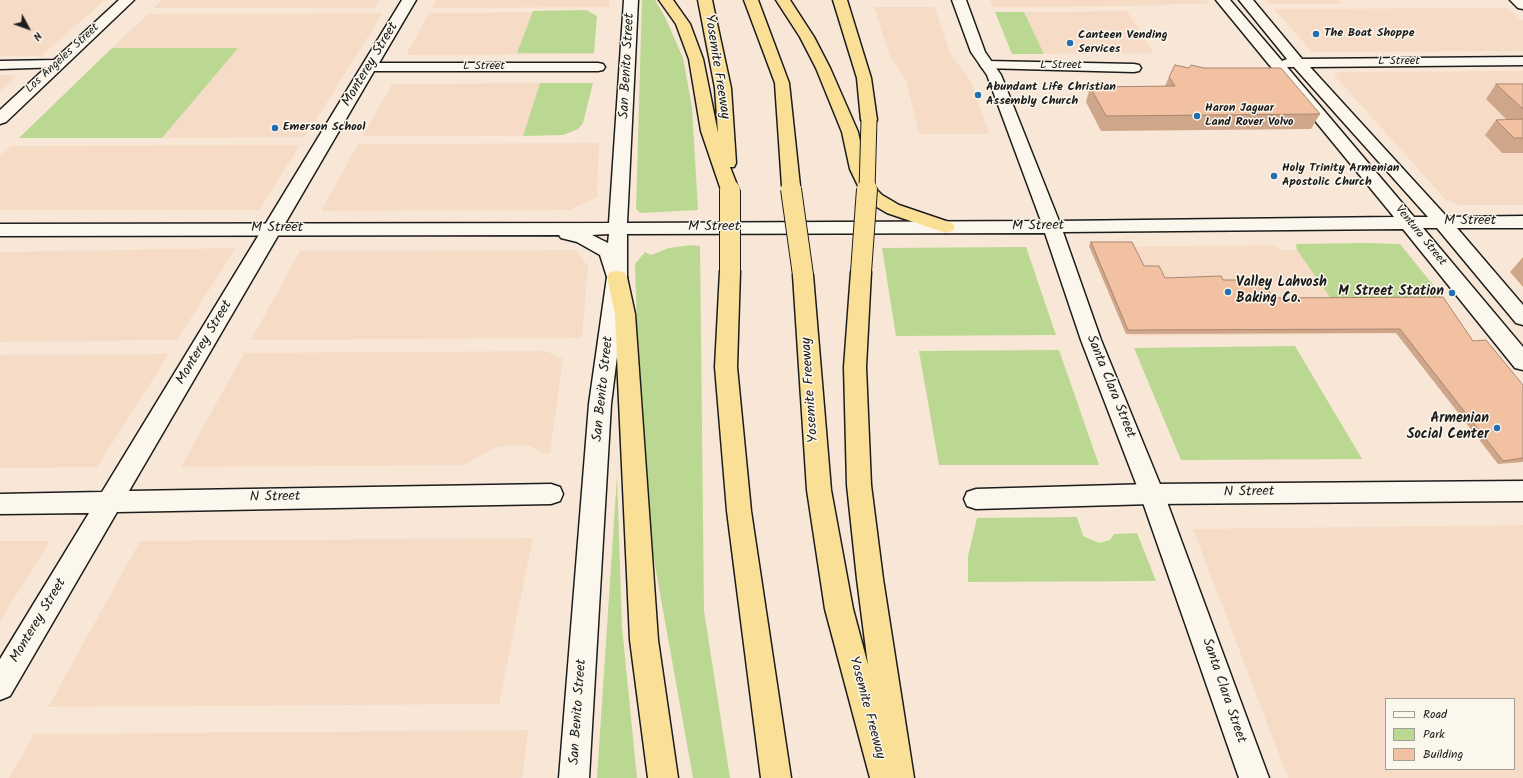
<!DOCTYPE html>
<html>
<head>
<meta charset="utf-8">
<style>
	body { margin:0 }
	#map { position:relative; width:1523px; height:778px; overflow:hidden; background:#f8e7d6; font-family:Kalam,sans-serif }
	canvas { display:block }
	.legend { position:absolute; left:1385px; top:698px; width:130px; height:72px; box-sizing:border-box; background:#fbf7ec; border:1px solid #a29f99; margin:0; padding:5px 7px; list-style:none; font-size:12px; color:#1c1c1c }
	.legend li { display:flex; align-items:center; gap:8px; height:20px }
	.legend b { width:20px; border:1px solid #a29f99 }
	.north { position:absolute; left:8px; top:8px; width:40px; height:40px; -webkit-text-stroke:3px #fbf7ec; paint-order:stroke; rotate:131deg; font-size:11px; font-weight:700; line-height:16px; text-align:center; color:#1c1c1c }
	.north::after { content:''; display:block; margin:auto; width:14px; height:18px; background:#1c1c1c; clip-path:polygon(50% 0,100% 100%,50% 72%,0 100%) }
</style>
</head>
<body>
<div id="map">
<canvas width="1523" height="778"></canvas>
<ul class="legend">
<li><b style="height:5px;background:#fbf7ec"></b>Road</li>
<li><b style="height:11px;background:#bad891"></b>Park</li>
<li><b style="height:11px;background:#f2c1a2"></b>Building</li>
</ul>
<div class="north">N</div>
</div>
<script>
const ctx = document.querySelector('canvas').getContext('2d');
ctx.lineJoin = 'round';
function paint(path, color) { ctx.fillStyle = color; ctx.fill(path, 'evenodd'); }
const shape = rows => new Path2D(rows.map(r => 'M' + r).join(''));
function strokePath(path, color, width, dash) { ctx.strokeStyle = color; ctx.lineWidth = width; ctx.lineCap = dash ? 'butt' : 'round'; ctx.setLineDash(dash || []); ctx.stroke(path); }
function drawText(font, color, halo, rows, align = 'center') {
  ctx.font = font + ' Kalam,sans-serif'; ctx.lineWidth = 3; ctx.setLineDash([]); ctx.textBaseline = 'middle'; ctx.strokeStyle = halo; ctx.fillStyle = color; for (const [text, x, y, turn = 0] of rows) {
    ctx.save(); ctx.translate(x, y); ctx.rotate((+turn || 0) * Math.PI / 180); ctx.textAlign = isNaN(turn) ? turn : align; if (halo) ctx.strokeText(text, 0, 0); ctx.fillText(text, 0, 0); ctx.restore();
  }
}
const built = shape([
	[0,0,105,0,41,56,0,56],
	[162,0,380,0,375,8,153,8],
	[436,0,610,0,609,7,432,8],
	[990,0,1206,0,1209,3,1138,6,993,7],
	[1265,0,1337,0,1341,4,1269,4],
	[874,7,935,7,950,54,971,81,989,134,919,134,906,81,889,54],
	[1506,8,1523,21,1523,51,1312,52,1274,9],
	[1127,11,1154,53,1044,54,1024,12],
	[581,12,593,22,593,54,406,55,429,13],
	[383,13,305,137,162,138,237,48,112,48,148,14],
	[1523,71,1523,205,1459,205,1446,200,1334,75,1337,72],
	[0,75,18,75,0,91],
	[540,83,523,136,363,136,392,84],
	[599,143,597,197,570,210,321,211,358,144],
	[300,145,259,210,0,210,0,157,11,146],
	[1275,245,1280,250,1297,250,1332,300,1462,333,1131,336,1094,247],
	[236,248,177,340,0,342,0,252],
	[575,250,588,266,582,338,251,340,300,251],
	[546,351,563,359,550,453,546,454,529,446,507,445,494,448,464,465,181,467,244,353],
	[169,354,97,467,0,468,0,355],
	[1523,525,1523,778,1288,778,1193,529],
	[1386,699,1514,699,1514,769,1386,769],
	[533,538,499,704,48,707,140,541],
	[0,541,50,541,0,621],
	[528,730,522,778,9,778,34,734]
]);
const green = shape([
	[642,0,655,0,665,17,683,58,692,107,698,210,640,213,636,209],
	[586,10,597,16,594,53,517,53,533,11],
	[995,12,1024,12,1044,54,1012,54],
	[112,48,238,48,162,138,19,138],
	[540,83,593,83,583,123,578,129,563,135,523,136],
	[1365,243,1400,244,1446,301,1332,300,1297,250,1296,244],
	[691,245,700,246,704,611,730,778,693,778,653,554,637,326,635,264,645,252,651,255,669,248],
	[1026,247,1056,335,896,336,882,248],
	[1295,346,1362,459,1181,460,1134,348],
	[1059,350,1099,465,939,465,919,351],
	[617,476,622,627,637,778,597,778],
	[1077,517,1083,536,1099,543,1110,540,1114,534,1137,533,1156,581,968,582,968,556,977,518]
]);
const street = shape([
	[402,0,416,0,379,63,598,63,603,64,605,67,603,70,598,71,374,71,129,491,551,484,560,487,563,494,560,501,551,504,117,512,10,696,0,700,0,659,89,513,0,514,0,494,102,492,402,0],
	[58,60,63,61,65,64,63,67,0,69,0,61,58,60],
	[987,61,1134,64,1139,65,1141,68,1139,71,1134,72,982,68,980,65,982,62,987,61],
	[1523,481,1523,501,1152,504,976,509,967,506,964,499,967,492,976,489,1152,484,1523,481]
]);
const secondary = shape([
	[119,0,134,0,6,122,0,124,0,110,119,0],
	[624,0,638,0,627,223,1041,221,987,75,971,52,952,0,966,0,985,52,1001,75,1059,221,1394,217,1216,0,1230,0,1282,61,1287,59,1239,0,1253,0,1302,59,1523,57,1523,65,1310,67,1447,217,1523,216,1523,228,1457,228,1523,305,1523,325,1516,323,1437,228,1423,228,1523,347,1523,370,1515,368,1403,229,1063,232,1101,340,1164,494,1269,778,1239,778,1140,494,1081,340,1045,233,627,234,627,277,611,404,589,778,559,778,589,404,607,277,600,255,577,242,561,238,559,235,0,236,0,224,609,223,624,0],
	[1287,67,1294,67,1428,217,1414,217,1287,67],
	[609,234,608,243,592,235,609,234],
	[1510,0,1523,0,1523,9,1518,8,1510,0]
]);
const highway = shape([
	[659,0,673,0,690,24,703,59,718,133,715,88,698,0,712,0,731,88,736,163,734,167,730,167,739,190,736,194,730,195,724,194,721,190,701,131,689,59,676,24,659,0],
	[744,0,758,0,789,83,800,186,797,190,791,191,785,190,782,186,775,83,744,0],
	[776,0,790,0,814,37,830,68,858,132,866,169,877,190,882,195,899,205,952,223,955,227,952,231,946,233,940,231,887,213,870,203,863,196,850,169,842,132,816,68,800,37,776,0],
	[833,0,847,0,871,78,877,120,875,123,869,125,863,123,861,120,857,78,833,0],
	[730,265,737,266,740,271,737,367,751,511,791,778,761,778,727,511,715,367,720,271,723,266,730,265],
	[861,266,868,267,871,272,866,367,871,485,883,579,914,778,870,778,825,609,807,490,793,275,796,270,803,269,810,270,813,275,831,490,853,609,868,665,857,579,847,485,844,367,851,272,854,267,861,266],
	[617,271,624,272,627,277,635,314,658,640,678,778,648,778,630,640,615,314,607,277,610,272,617,271]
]);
const highwayBridgeFar1 = shape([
	[791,186,792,190],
	[867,190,869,120]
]);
const highwayBridge = shape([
	[791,189,803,275],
	[730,190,730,271],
	[861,272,867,189]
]);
const wall = shape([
	[1189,68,1320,114,1311,129,1101,131,1086,102,1090,87,1165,86,1169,77],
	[1496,84,1523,84,1523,153,1502,153,1485,135,1496,120,1507,120,1486,99],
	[1091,242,1144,266,1165,278,1223,280,1273,298,1473,341,1523,385,1523,462,1498,464,1396,333,1126,334,1089,246],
	[1523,257,1523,287,1510,272]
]);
const building = shape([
	[1175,65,1189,68,1191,65,1204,68,1281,68,1320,114,1106,116,1090,87,1175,86,1169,77,1175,65],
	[1496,84,1523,84,1523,109,1496,84],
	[1523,119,1523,138,1514,138,1496,120,1523,119],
	[1091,242,1132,242,1144,266,1159,266,1165,278,1221,276,1223,280,1263,280,1273,298,1443,297,1473,341,1486,340,1523,385,1523,458,1503,461,1400,329,1128,330,1091,242]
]);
const markers = [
	[1316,34,4,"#1f6fb2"],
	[1070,43,4,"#1f6fb2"],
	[978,95,4,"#1f6fb2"],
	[1197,116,4,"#1f6fb2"],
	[275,128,4,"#1f6fb2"],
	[1274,176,4,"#1f6fb2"],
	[1228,292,4,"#1f6fb2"],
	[1452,293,4,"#1f6fb2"],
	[1497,428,4,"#1f6fb2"]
];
const farPoinames = [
	["The Boat Shoppe",1324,34],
	["Canteen Vending",1078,36],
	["Services",1078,50],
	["Abundant Life Christian",986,88],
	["Assembly Church",986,102],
	["Haron Jaguar",1205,109],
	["Land Rover Volvo",1205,123],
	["Emerson School",283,128],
	["Holy Trinity Armenian",1282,169],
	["Apostolic Church",1282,183]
];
const farStreetnames = [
	["Los Angeles Street",63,59,-43],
	["L Street",1399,62],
	["L Street",1061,66],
	["L Street",484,67],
	["Ventura Street",1420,236,51]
];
const streetNames = [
	["Monterey Street",371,65,-59],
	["San Benito Street",628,66,-87],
	["Yosemite Freeway",716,67,81],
	["M Street",1470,222],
	["M Street",1038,227,-1],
	["M Street",714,228],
	["M Street",277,229],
	["Monterey Street",205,343,-59],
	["Santa Clara Street",1110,387,68],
	["San Benito Street",604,389,-84],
	["Yosemite Freeway",811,390,-94],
	["N Street",1249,493,-1],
	["N Street",275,498,-1],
	["Monterey Street",39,621,-59],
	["Santa Clara Street",1223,691,71],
	["Yosemite Freeway",866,708,75],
	["San Benito Street",579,712,-86]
];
const poiNames = [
	["Valley Lahvosh",1236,284,"left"],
	["Baking Co.",1236,300,"left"],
	["M Street Station",1444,293],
	["Armenian",1489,420],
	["Social Center",1489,436]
];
paint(built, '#f6dcc6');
paint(green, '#bad891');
strokePath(street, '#1c1c1c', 3);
strokePath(secondary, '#1c1c1c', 3);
strokePath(highway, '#1c1c1c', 3);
paint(street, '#fbf7ec');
paint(secondary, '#fbf7ec');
paint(highway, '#fadf96');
strokePath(highwayBridgeFar1, '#1c1c1c', 17, []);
strokePath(highwayBridge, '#1c1c1c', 22, []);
strokePath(highwayBridgeFar1, '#fadf96', 15);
strokePath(highwayBridge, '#fadf96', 20);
paint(wall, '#d0a68b');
paint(building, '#f2c1a2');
strokePath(building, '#a98771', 1);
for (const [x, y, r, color] of markers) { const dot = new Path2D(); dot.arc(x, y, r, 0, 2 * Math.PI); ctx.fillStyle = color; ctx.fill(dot); strokePath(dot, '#fbf7ec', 1.5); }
drawText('bold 12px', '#1c1c1c', '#fbf7ec', farPoinames, 'left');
drawText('12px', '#1c1c1c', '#fbf7ec', farStreetnames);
drawText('14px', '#1c1c1c', '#fbf7ec', streetNames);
drawText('bold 14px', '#1c1c1c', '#fbf7ec', poiNames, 'right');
</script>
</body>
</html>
